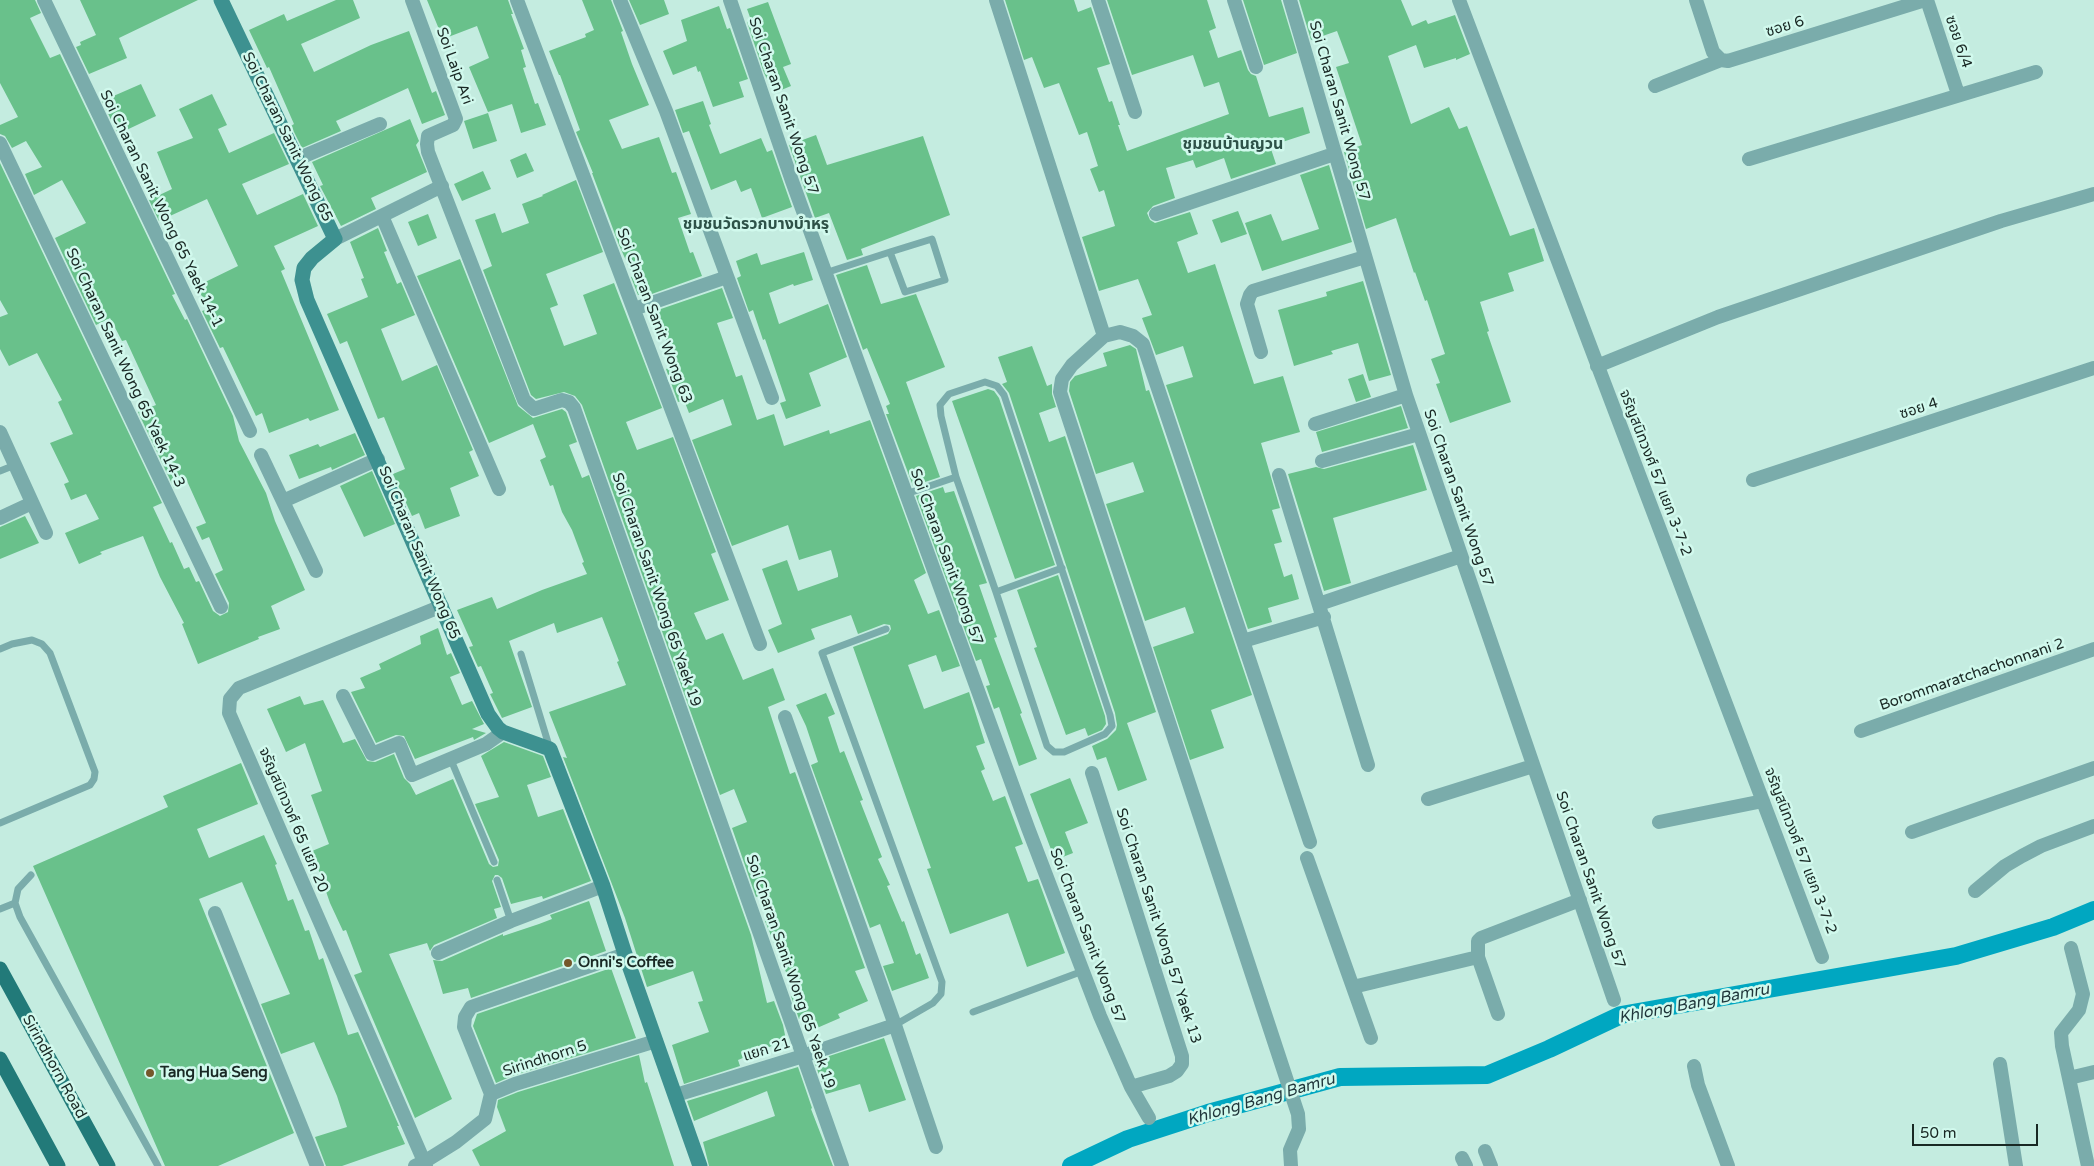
<!DOCTYPE html>
<html>
<head>
<meta charset="utf-8">
<style>
	body { margin:0 }
	#map { position:relative; width:2094px; height:1166px; overflow:hidden; background:#c4ece0; font-family:"Varela Round",sans-serif }
	canvas { display:block }
	.scale { position:absolute; left:1912px; top:1124px; width:126px; height:22px; box-sizing:border-box; border:2px solid #192824; border-top:0; padding-left:6px; font-size:15px; line-height:18px; white-space:nowrap; color:#192824; -webkit-text-stroke:4px #d1f9ed; paint-order:stroke }
</style>
</head>
<body>
<div id="map">
<canvas width="2094" height="1166"></canvas>
<div class="scale">50 m</div>
</div>
<script>
const ctx = document.querySelector('canvas').getContext('2d');
ctx.lineJoin = 'round';
const shape = rows => new Path2D(rows.map(r => 'M' + r).join(''));
function strokePath(path, color, width, dash) { ctx.strokeStyle = color; ctx.lineWidth = width; ctx.lineCap = dash ? 'butt' : 'round'; ctx.setLineDash(dash || []); ctx.stroke(path); }
function paint(path, color) { ctx.fillStyle = color; ctx.fill(path, 'evenodd'); }
function drawText(font, color, halo, rows, align = 'center') {
  ctx.font = font + ' "Varela Round","Noto Sans Thai",sans-serif'; ctx.lineWidth = 5; ctx.setLineDash([]); ctx.textBaseline = 'middle'; ctx.strokeStyle = halo; ctx.fillStyle = color; for (const [text, x, y, turn = 0] of rows) {
    ctx.save(); ctx.translate(x, y); ctx.rotate((+turn || 0) * Math.PI / 180); ctx.textAlign = isNaN(turn) ? turn : align; if (halo) ctx.strokeText(text, 0, 0); ctx.fillText(text, 0, 0); ctx.restore();
  }
}
const canal = shape([
	[1071,1166,1128,1139,1208,1113,1340,1077,1487,1075,1549,1049,1621,1015,1956,956,2053,927,2094,910]
]);
const building = shape([
	[0,0,35,0,41,13,30,18,50,58,60,54,175,294,172,295,185,320,187,319,233,416,239,441,266,493,275,521,305,590,271,606,280,629,258,637,259,639,198,664,182,624,184,623,160,577,143,536,100,552,102,554,79,564,65,533,99,519,86,494,71,500,64,484,69,482,50,443,73,434,58,402,62,400,37,353,9,366,0,349,0,317,8,314,0,300,0,163,162,503,153,507,170,543,172,542,184,569,189,567,196,582,199,581,213,611,220,616,228,612,229,603,215,574,223,570,209,537,202,540,196,527,206,523,187,481,174,488,138,412,156,405,126,340,122,341,110,318,96,325,55,238,86,223,62,180,34,195,25,174,42,167,26,141,12,148,5,136,0,134,0,125,18,117,0,83],
	[80,0,198,0,119,38,127,58,89,74,76,47,81,45,80,42,96,35],
	[336,0,353,0,360,18,301,44,314,72,371,45,409,31,432,93,436,91,445,115,422,124,408,88,336,121,341,131,302,148,291,126,294,124,269,67,267,68,249,30,284,14,287,21],
	[427,0,508,0,513,14,511,14,524,49,521,50,526,67,523,68,535,104,538,103,546,125,521,133,512,104,488,112,469,67,489,58,477,26,443,39],
	[582,0,611,0,623,31,621,32,632,64,649,105,609,120,622,149,659,137,672,173,676,172,691,214,678,218,690,253,693,252,702,276,649,295,647,291,638,295,631,277,633,276,619,245,592,173,593,173,576,132,580,130,560,75,559,75,549,51,586,37,585,34,594,30],
	[629,0,664,0,669,14,640,25],
	[1005,0,1074,0,1078,12,1091,7,1110,64,1097,68,1109,102,1112,101,1120,125,1118,125,1127,151,1229,114,1219,82,1204,87,1193,55,1132,75,1107,0,1207,0,1216,28,1209,31,1218,58,1241,50,1248,70,1251,74,1256,76,1269,117,1303,107,1310,133,1270,146,1276,164,1231,179,1224,158,1196,168,1193,160,1166,168,1175,198,1153,206,1147,213,1150,220,1155,223,1190,212,1198,234,1177,242,1188,273,1215,264,1254,384,1283,376,1300,432,1261,443,1280,508,1272,510,1282,542,1274,544,1284,577,1292,574,1299,599,1268,608,1272,622,1248,629,1166,385,1193,377,1183,346,1156,355,1142,318,1152,315,1138,279,1099,291,1082,237,1115,226,1104,190,1099,192,1090,169,1098,166,1087,132,1079,135,1059,83,1044,88,1032,57,1024,60],
	[1243,0,1281,0,1297,53,1264,65],
	[1299,0,1401,0,1412,26,1426,20,1428,24,1455,15,1470,54,1456,60,1456,58,1424,68,1416,45,1388,56,1411,124,1449,107,1459,129,1467,126,1510,236,1534,228,1544,261,1508,273,1514,291,1480,302,1489,331,1487,332,1511,402,1450,423,1436,384,1440,383,1431,359,1445,354,1427,300,1425,301,1415,272,1414,273,1396,218,1366,229,1344,152,1362,145,1336,67,1349,63,1337,31,1311,40],
	[768,2,791,64,783,67,791,86,774,93,764,73,747,22,751,20,747,9],
	[719,6,727,29,730,28,748,79,739,82,744,97,713,107,700,71,698,72,696,66,673,75,663,51,687,41,681,20],
	[141,84,156,116,118,134,102,101],
	[212,94,227,125,218,129,229,153,274,133,289,164,242,184,257,215,303,194,318,226,274,246,285,269,281,271,339,410,310,421,308,418,269,433,262,413,256,416,223,347,220,348,202,311,208,309,197,286,238,266,207,199,159,221,149,200,172,189,157,152,193,138,179,109],
	[703,101,711,124,709,125,720,154,761,138,767,152,772,150,792,207,762,218,751,188,741,192,736,180,711,190,689,131,683,133,675,110],
	[488,113,497,141,473,149,464,121],
	[410,119,419,141,416,145,427,172,371,198,376,209,341,226,320,186,323,185,312,162],
	[816,135,827,165,923,136,950,215,861,249,863,255,847,260,829,213,815,218,789,145],
	[526,153,534,171,517,178,510,160],
	[1329,165,1352,242,1262,271,1245,223,1271,214,1282,241,1319,229,1300,175],
	[483,171,491,189,462,201,454,184],
	[576,180,603,252,546,274,558,305,550,308,564,346,597,334,583,295,614,283,662,408,626,422,637,450,673,437,716,552,711,554,729,600,694,613,706,640,723,633,743,680,773,668,785,700,768,707,790,774,795,772,865,968,855,971,868,1001,838,1014,840,1018,817,1028,811,1014,799,1019,791,996,795,994,765,921,775,917,765,893,756,897,732,828,747,822,734,789,720,795,582,405,575,396,564,392,536,399,531,395,483,270,492,266,475,220,495,213,502,233,529,223,522,204,543,196,542,195],
	[1238,211,1247,234,1221,243,1212,220],
	[428,214,437,238,418,246,408,222],
	[378,228,387,251,384,252,397,284,401,282,415,315,381,329,402,381,437,365,473,450,469,452,479,476,450,488,460,516,425,529,419,513,412,516,393,474,405,469,384,417,378,419,347,341,340,344,327,314,368,297,361,279,364,278,350,242],
	[804,252,813,280,794,286,793,284,769,293,779,324,828,304,847,357,809,373,821,406,786,419,780,403,786,401,765,339,763,340,753,310,749,312,737,278,741,276,736,261,757,253,761,265],
	[460,259,518,406,533,418,562,409,566,412,577,442,569,445,582,478,589,475,751,935,767,1003,774,1001,783,1025,786,1040,738,1060,740,1066,684,1084,672,1045,709,1032,698,1002,703,1001,693,971,647,987,625,918,563,757,567,758,549,712,626,685,617,662,619,661,602,617,557,633,554,623,509,641,532,707,502,718,490,694,493,693,481,666,478,667,469,647,473,646,457,610,492,597,497,609,542,590,587,574,582,563,584,562,572,530,562,512,553,485,550,486,540,460,546,457,533,424,489,443,417,276],
	[867,265,881,304,916,294,945,367,906,382,940,477,913,486,886,414,889,414,886,406,890,404,867,348,863,350,836,275],
	[1363,281,1391,375,1369,381,1358,343,1331,351,1333,354,1294,366,1278,310,1327,296,1326,292],
	[722,288,733,318,717,323,736,377,742,375,757,420,774,414,784,446,829,430,830,434,870,420,926,573,914,580,928,614,939,610,960,666,942,672,936,655,908,665,924,709,969,692,985,743,976,746,985,769,981,771,993,801,1005,796,1023,844,1015,847,1028,882,1038,879,1065,953,1027,967,1008,913,950,934,927,869,931,868,853,647,888,634,891,629,890,625,884,624,858,634,851,615,811,629,815,639,778,653,768,630,782,624,762,569,787,560,798,591,838,577,838,574,831,550,799,560,788,525,732,546,692,440,732,425,723,399,689,413,684,400,678,402,666,369,676,365,655,311],
	[1130,345,1136,349,1146,391,1149,390,1252,695,1211,710,1224,748,1190,760,1153,647,1194,633,1185,607,1145,621,1106,504,1144,492,1133,462,1096,474,1069,391,1070,382,1075,376,1107,366,1103,353],
	[1032,346,1047,386,1052,384,1052,394,1056,407,1039,413,1049,442,1065,436,1156,712,1127,723,1147,780,1118,791,1106,757,1097,760,1092,746,1107,739,1116,730,1117,725,1115,713,1009,393,1002,384,1007,382,998,357],
	[1363,374,1371,397,1356,402,1348,379],
	[988,389,994,391,999,398,1055,565,1015,579,952,401],
	[1401,406,1408,428,1322,452,1316,432],
	[355,433,365,455,332,470,331,467,299,479,289,455,318,444,320,447],
	[1413,445,1427,490,1333,518,1351,583,1324,591,1288,474,1316,467,1324,469],
	[372,471,395,524,364,537,340,486],
	[943,487,945,493,954,491,987,583,979,585,997,637,994,638,1022,713,1020,714,1037,759,1019,766,999,707,994,709,986,686,990,685,981,659,976,661,916,496],
	[25,516,39,543,0,559,0,527],
	[1058,575,1105,716,1106,724,1102,730,1088,736,1085,728,1066,735,1034,648,1037,647,1017,590],
	[438,628,447,655,451,653,460,673,450,677,462,705,472,701,484,724,472,729,486,733,474,740,473,737,415,759,404,736,396,735,376,743,351,692,365,688,360,678,381,669,379,664,421,644,420,636],
	[826,693,835,714,828,717,840,753,844,751,863,800,860,801,882,857,878,859,890,885,887,886,902,922,904,921,916,955,920,953,929,978,892,991,883,966,894,963,880,924,870,928,811,765,818,762,806,726,796,705],
	[300,696,304,705,323,700,343,743,355,739,367,761,375,762,394,754,404,778,410,784,416,795,453,779,489,864,493,867,498,866,499,860,475,804,499,797,481,756,504,742,543,756,551,777,527,785,538,817,563,809,591,881,543,899,542,896,511,904,502,878,498,875,495,875,492,881,501,907,494,909,497,918,434,945,430,951,427,943,389,954,452,1099,415,1118,354,975,362,972,346,930,343,931,330,903,312,851,329,844,311,795,322,791,305,743,286,752,267,709],
	[241,763,258,804,197,829,209,858,264,835,277,864,275,865,288,901,293,899,305,931,309,930,319,960,323,958,348,1035,358,1032,399,1126,397,1126,405,1144,342,1166,326,1166,315,1137,347,1127,337,1096,314,1042,281,1054,261,1004,290,994,242,882,199,899,294,1133,218,1166,165,1166,33,866,168,807,163,796],
	[1070,778,1088,823,1065,832,1073,853,1055,860,1030,794],
	[589,901,606,951,471,998,468,988,443,994,433,960,442,961,503,934,503,936,539,924,552,919,550,915],
	[611,968,636,1038,512,1076,496,1083,473,1026,477,1014],
	[884,1038,906,1100,869,1112,860,1084,826,1094,814,1061],
	[639,1055,645,1083,647,1082,674,1166,480,1166,472,1150,506,1131,497,1107,498,1100,518,1092],
	[798,1067,812,1108,811,1109,833,1166,709,1166,703,1142,775,1116,767,1091,694,1121,687,1101]
]);
const lane = shape([
	[825,273,890,252,932,239,945,280,905,292,890,252],
	[0,471,15,465],
	[906,494,956,477,996,592,1047,746,1054,752,1064,752,1105,734,1112,726,1110,715,1004,395,997,386,985,382,949,394,940,405,941,416,956,477],
	[996,592,1062,568],
	[886,629,822,653,942,982,941,994,933,1003,895,1025],
	[0,649,12,644,32,640,42,644,50,653,95,772,94,779,90,785,0,823],
	[521,654,550,749],
	[451,760,494,862],
	[31,875,18,889,15,903,20,917,158,1166],
	[497,880,511,921],
	[0,909,15,903],
	[973,1012,1083,971]
]);
const street = shape([
	[44,0,250,431],
	[412,0,456,119,453,125,428,136,427,144,428,152,524,400,534,409,562,400,569,402,574,408,842,1166],
	[517,0,760,644],
	[620,0,666,111,772,398],
	[730,0,792,181,1028,828,1100,1016,1131,1087,1149,1118],
	[996,0,1104,336,1072,365,1062,379,1060,392,1298,1114,1299,1129,1290,1150,1291,1166],
	[1098,0,1135,112],
	[1234,0,1256,67],
	[1290,0,1406,395,1614,1000],
	[1459,0,1822,957],
	[1696,0,1713,52,1721,60],
	[1927,0,1958,94],
	[1655,86,1721,60,1728,61,1925,0],
	[0,143,221,607],
	[297,159,380,124],
	[1749,159,2036,72],
	[1156,214,1334,154],
	[382,216,499,489],
	[335,239,442,186],
	[634,309,727,277],
	[1104,336,1120,332,1133,336,1143,344,1243,641],
	[1261,352,1247,304,1250,295,1253,291,1365,257],
	[1597,366,1718,317,2001,221,2094,194],
	[1315,424,1406,395],
	[0,432,46,533],
	[261,455,316,571],
	[1322,461,1419,434],
	[1279,475,1368,765],
	[1753,480,2094,368],
	[283,501,378,459],
	[0,518,32,503],
	[1319,604,1461,556],
	[343,696,372,754,399,743,412,775,486,744,503,732],
	[785,717,895,1025,936,1147],
	[1861,731,2094,649],
	[1092,773,1182,1056,1182,1064,1177,1071,1169,1076,1131,1087],
	[1428,799,1533,766],
	[1659,822,1763,801],
	[1912,832,2094,768],
	[1310,842,1243,641,1324,617],
	[1307,858,1371,1038],
	[1975,891,2005,866,2022,856,2041,846,2094,826],
	[215,913,317,1166],
	[2071,948,2083,994,2079,1010,2061,1033,2062,1046,2088,1166],
	[438,953,511,921,603,886],
	[1478,957,1498,1014],
	[1353,987,1478,957,1478,941,1481,938,1580,900],
	[2000,1064,2016,1166],
	[1694,1066,1698,1085,1728,1166],
	[2069,1078,2094,1072],
	[491,1094,464,1027,465,1017,471,1007,625,954],
	[676,1095,803,1056,895,1025],
	[1485,1151,1491,1166],
	[1462,1158,1466,1166],
	[415,1166,424,1162,456,1142,485,1119,491,1094,515,1084,656,1041],
	[426,1166,229,713,230,699,239,688,442,606]
]);
const secondary = shape([
	[221,0,335,239,312,258,304,268,302,280,307,300,488,714,498,728,503,732,550,749,603,886,625,954,700,1166]
]);
const primary = shape([
	[0,969,108,1166],
	[0,1059,58,1166]
]);
const markers = [
	[568,963,5,"#75582b"],
	[150,1073,5,"#75582b"]
];
const streetNames = [
	["ซอย 6",1785,27,-17],
	["ซอย 6/4",1958,42,71],
	["Soi Laip Ari",454,66,70],
	["Soi Charan Sanit Wong 57",783,106,71],
	["Soi Charan Sanit Wong 57",1339,111,74],
	["Soi Charan Sanit Wong 65",287,137,64],
	["Soi Charan Sanit Wong 65 Yaek 14-1",161,209,64],
	["Soi Charan Sanit Wong 63",654,316,69],
	["Soi Charan Sanit Wong 65 Yaek 14-3",125,368,65],
	["ซอย 4",1919,409,-18],
	["จรัญสนิทวงศ์ 57 แยก 3-7-2",1655,473,69],
	["Soi Charan Sanit Wong 57",1458,498,71],
	["Soi Charan Sanit Wong 65",419,553,67],
	["Soi Charan Sanit Wong 57",946,557,70],
	["Soi Charan Sanit Wong 65 Yaek 19",656,590,71],
	["Borommaratchachonnani 2",1972,675,-19],
	["จรัญสนิทวงศ์ 65 แยก 20",293,820,67],
	["จรัญสนิทวงศ์ 57 แยก 3-7-2",1800,851,69],
	["Soi Charan Sanit Wong 57",1590,880,71],
	["Soi Charan Sanit Wong 57 Yaek 13",1158,926,72],
	["Soi Charan Sanit Wong 57",1087,936,69],
	["Soi Charan Sanit Wong 65 Yaek 19",790,972,71],
	["แยก 21",767,1050,-17],
	["Sirindhorn 5",545,1059,-18],
	["Sirindhorn Road",54,1067,61]
];
const poiNames = [
	["Onni's Coffee",578,963],
	["Tang Hua Seng",160,1073]
];
const neighbourhoodNames = [
	["ชุมชนบ้านญวน",1233,145],
	["ชุมชนวัดรวกบางบำหรุ",756,225]
];
const waterNames = [
	["Khlong Bang Bamru",1694,1004,-11],
	["Khlong Bang Bamru",1261,1100,-16]
];
strokePath(canal, '#00a7c1', 18);
paint(building, '#69c18b');
strokePath(lane, '#7aacab', 7);
strokePath(street, '#7aacab', 14);
strokePath(secondary, '#3d9190', 15);
strokePath(primary, '#227a79', 15);
for (const [x, y, r, color] of markers) { const dot = new Path2D(); dot.arc(x, y, r, 0, 2 * Math.PI); ctx.fillStyle = color; ctx.fill(dot); strokePath(dot, '#d1f9ed', 2); }
drawText('15px', '#192824', '#d1f9ed', streetNames);
drawText('bold 15px', '#192824', '#d1f9ed', poiNames, 'left');
drawText('bold 16px', '#2e5248', '#d1f9ed', neighbourhoodNames);
drawText('italic 16px', '#1f353a', '#d1f9ed', waterNames);
</script>
</body>
</html>
